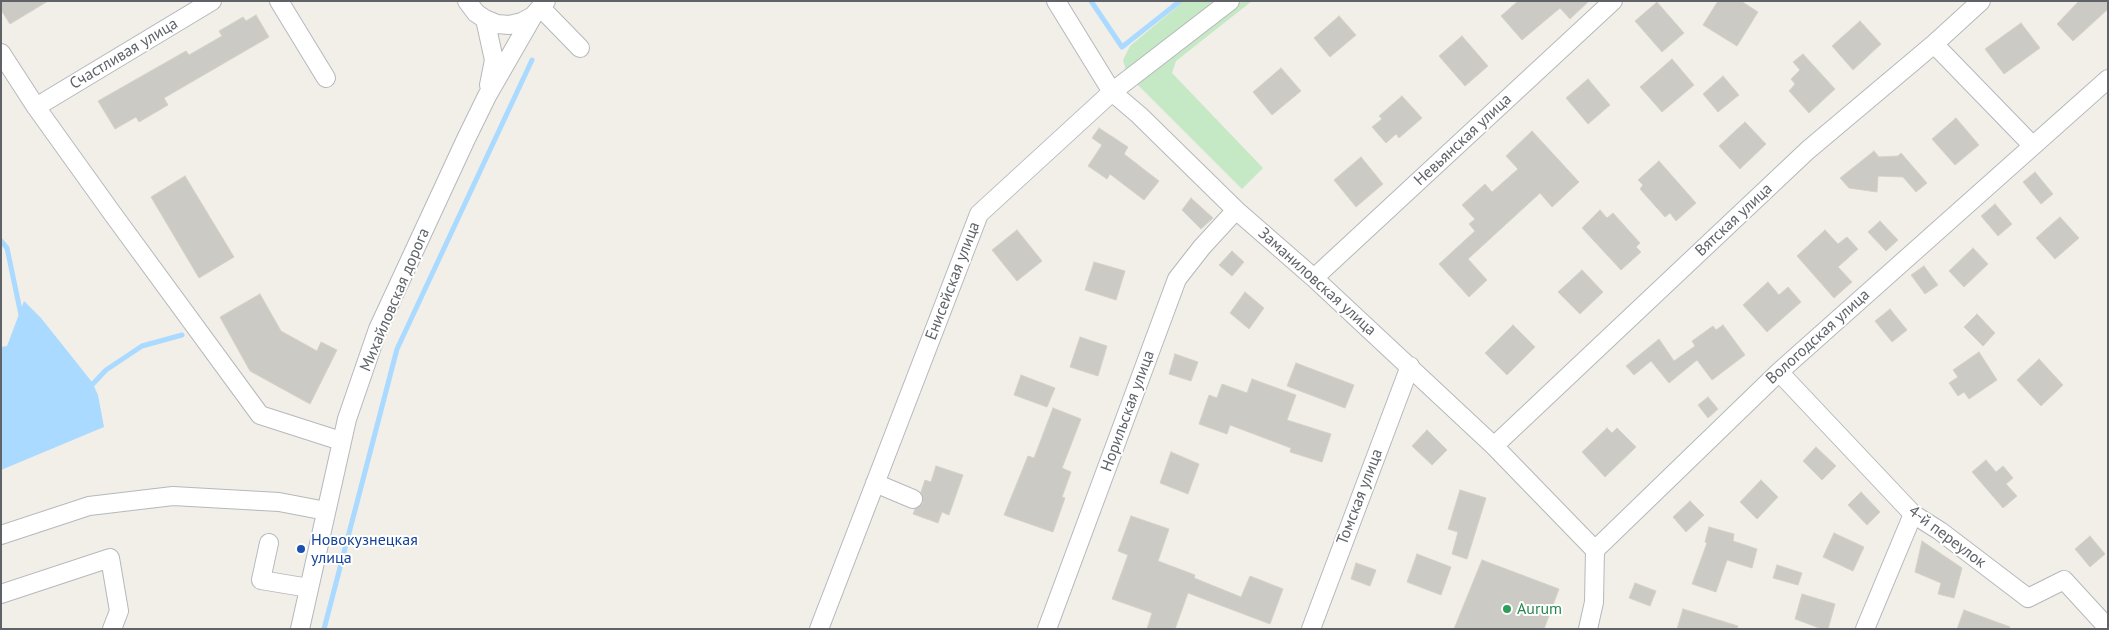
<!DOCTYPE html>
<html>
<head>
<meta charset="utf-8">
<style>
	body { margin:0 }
	#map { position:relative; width:2109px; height:630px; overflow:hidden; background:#f1efe8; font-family:"PT Sans",sans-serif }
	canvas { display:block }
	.frame { position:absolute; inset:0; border:2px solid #5f6368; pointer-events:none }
</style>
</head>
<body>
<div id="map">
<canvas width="2109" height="630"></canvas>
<div class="frame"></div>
</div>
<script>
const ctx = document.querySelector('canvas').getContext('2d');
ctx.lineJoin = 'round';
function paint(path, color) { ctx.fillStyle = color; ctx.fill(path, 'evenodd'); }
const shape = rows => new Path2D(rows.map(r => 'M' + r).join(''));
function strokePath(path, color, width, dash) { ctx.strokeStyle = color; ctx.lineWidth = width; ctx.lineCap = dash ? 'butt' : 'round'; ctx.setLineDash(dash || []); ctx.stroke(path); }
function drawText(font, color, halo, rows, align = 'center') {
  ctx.font = font + ' "PT Sans",sans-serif'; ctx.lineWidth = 4; ctx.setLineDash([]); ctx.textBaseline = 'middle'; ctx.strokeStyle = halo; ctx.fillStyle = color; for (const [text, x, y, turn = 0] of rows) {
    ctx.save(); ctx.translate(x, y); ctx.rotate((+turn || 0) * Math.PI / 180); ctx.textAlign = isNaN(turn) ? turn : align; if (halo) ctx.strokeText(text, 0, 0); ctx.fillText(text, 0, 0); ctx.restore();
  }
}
const green = shape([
	[1184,1,1252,1,1176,61,1172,73,1263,168,1242,189,1127,74,1123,60,1130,46]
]);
const water = shape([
	[24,301,41,318,92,382,98,395,104,427,1,470,1,347,7,346]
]);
const stream = shape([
	[1091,1,1122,47,1180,1],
	[1,241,7,248,21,315],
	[89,388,106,370,142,346,182,335],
	[324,629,397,349,532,60]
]);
const building = shape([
	[1,1,48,1,10,24,1,10,1,1],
	[1518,1,1589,1,1570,19,1560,8,1522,40,1501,16,1518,1],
	[1718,1,1741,1,1758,12,1737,46,1703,25,1718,1],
	[2079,1,2108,1,2108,9,2073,41,2057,24,2079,1],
	[1657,2,1684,33,1662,52,1635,21,1657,2],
	[256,15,269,37,164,98,168,105,139,122,136,117,115,129,98,101,186,51,189,55,222,36,219,31,243,17,246,21,256,15],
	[1339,16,1356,35,1330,57,1314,38,1339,16],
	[1860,21,1881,44,1853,70,1832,46,1860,21],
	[2021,23,2040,48,2004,74,1985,49,2021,23],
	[1462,36,1488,66,1465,86,1439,56,1462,36],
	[1803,54,1835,89,1809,113,1789,91,1795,84,1791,79,1800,70,1793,62,1803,54],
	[1672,59,1694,85,1662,112,1640,87,1672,59],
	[1281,68,1301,91,1272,115,1253,92,1281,68],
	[1723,76,1739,95,1718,112,1703,94,1723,76],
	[1588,79,1610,105,1588,124,1566,98,1588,79],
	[1402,96,1422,118,1399,138,1396,134,1386,143,1372,127,1382,119,1379,116,1402,96],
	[1956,118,1979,145,1955,165,1932,139,1956,118],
	[1745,122,1766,144,1740,169,1719,146,1745,122],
	[1099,128,1128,147,1124,154,1159,181,1144,200,1110,174,1107,179,1088,166,1102,145,1092,138,1099,128],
	[1532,131,1579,182,1552,207,1540,193,1468,259,1487,280,1469,297,1439,264,1475,231,1469,224,1475,219,1462,205,1485,184,1492,192,1518,169,1506,156,1532,131],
	[1874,151,1879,157,1898,156,1901,153,1927,183,1916,192,1903,177,1878,176,1877,192,1849,188,1840,178,1874,151],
	[1361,157,1383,184,1356,207,1334,180,1361,157],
	[1659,161,1696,203,1676,221,1670,213,1665,217,1640,189,1643,185,1638,180,1659,161],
	[2035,172,2053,194,2041,204,2023,182,2035,172],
	[185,176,234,257,199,278,151,197,185,176],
	[1191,198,1213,218,1201,229,1182,210,1191,198],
	[1995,204,2012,224,1998,236,1981,216,1995,204],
	[1600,210,1607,218,1613,213,1640,243,1636,247,1641,252,1621,270,1582,228,1600,210],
	[2060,217,2079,238,2055,259,2036,238,2060,217],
	[1880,221,1898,240,1886,251,1868,232,1880,221],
	[1017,230,1042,261,1017,281,992,250,1017,230],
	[1825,230,1838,244,1847,237,1858,249,1838,267,1852,282,1834,298,1797,256,1825,230],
	[1973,248,1988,264,1964,287,1949,271,1973,248],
	[1232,251,1244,262,1232,276,1219,265,1232,251],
	[1094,262,1125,271,1116,300,1085,290,1094,262],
	[1924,266,1938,285,1925,294,1911,275,1924,266],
	[1582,270,1603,292,1580,314,1558,292,1582,270],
	[1768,282,1779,295,1788,287,1801,302,1767,332,1743,305,1768,282],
	[1245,292,1264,308,1249,329,1230,313,1245,292],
	[260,294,281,331,317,351,321,342,337,350,310,404,250,371,220,317,260,294],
	[1890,309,1907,330,1892,342,1875,321,1890,309],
	[1977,314,1995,333,1983,346,1964,327,1977,314],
	[1513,325,1535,347,1507,375,1485,353,1513,325],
	[1723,325,1745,355,1712,380,1697,360,1669,383,1651,361,1634,375,1626,366,1659,339,1674,361,1695,346,1692,341,1713,326,1716,330,1723,325],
	[1080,337,1107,346,1098,376,1070,367,1080,337],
	[1979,352,1997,380,1969,399,1964,392,1958,396,1949,383,1958,377,1953,370,1979,352],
	[1175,354,1198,362,1191,381,1169,374,1175,354],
	[2039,359,2063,385,2041,406,2017,380,2039,359],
	[1296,363,1354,385,1345,408,1287,386,1296,363],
	[1021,375,1055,388,1047,407,1014,395,1021,375],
	[1252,379,1296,395,1287,420,1331,434,1322,462,1290,452,1291,448,1230,425,1227,434,1199,424,1209,395,1217,398,1222,384,1247,393,1252,379],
	[1708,397,1718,409,1708,418,1698,405,1708,397],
	[1053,408,1081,419,1062,468,1071,472,1062,497,1065,498,1053,532,1004,515,1028,456,1034,458,1053,408],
	[1607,428,1612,433,1617,428,1636,447,1605,477,1582,452,1607,428],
	[1427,430,1447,450,1432,465,1412,446,1427,430],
	[1816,447,1836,466,1822,480,1803,461,1816,447],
	[1171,452,1199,464,1188,494,1160,483,1171,452],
	[1986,460,1996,472,2003,466,2013,478,2006,484,2017,496,2003,508,1972,472,1986,460],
	[936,466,963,475,949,515,942,512,938,523,913,514,915,509,923,503,921,492,925,480,931,482,936,466],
	[1761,480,1778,497,1757,519,1740,502,1761,480],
	[1460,490,1486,498,1467,559,1452,554,1458,532,1448,529,1460,490],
	[1861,492,1880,512,1867,525,1848,505,1861,492],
	[1690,501,1704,515,1686,532,1673,517,1690,501],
	[1131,516,1169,529,1158,561,1195,575,1194,578,1241,597,1250,576,1283,589,1270,624,1188,593,1175,629,1147,629,1152,613,1112,599,1128,555,1118,551,1131,516],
	[1709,527,1734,534,1733,541,1757,549,1752,568,1727,560,1716,592,1692,584,1707,543,1705,542,1709,527],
	[1834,533,1864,547,1853,571,1823,557,1834,533],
	[2090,536,2105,554,2090,567,2075,549,2090,536],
	[1922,541,1962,568,1954,598,1938,594,1941,583,1915,572,1922,541],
	[1417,554,1451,567,1441,595,1407,582,1417,554],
	[1482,560,1559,589,1544,629,1454,629,1482,560],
	[1356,563,1376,570,1370,586,1351,579,1356,563],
	[1777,565,1802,573,1798,585,1773,578,1777,565],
	[1635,583,1656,591,1650,606,1629,598,1635,583],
	[1802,594,1835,604,1828,629,1822,629,1795,619,1802,594],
	[1683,609,1738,626,1737,629,1677,629,1683,609],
	[1964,610,2010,627,2009,629,1957,629,1964,610]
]);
const minor = shape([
	[279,1,326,78],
	[467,1,476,13,485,19,497,24,509,25,522,22,533,16,546,1],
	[1056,1,1112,92,1139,115,1236,210,1314,278,1494,446,1595,550],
	[541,8,580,48],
	[485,19,494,60,489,85],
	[1934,44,2032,145],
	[1,53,36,107,112,213,260,415,341,441],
	[36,107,212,1],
	[1314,278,1613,1],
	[1779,372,1913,514,1940,531,2028,598,2064,580,2108,628],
	[1494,446,1808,150,1934,44,1981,1],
	[875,483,913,499],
	[1,535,89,506,173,496,279,502,326,511],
	[269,543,261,580,309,588],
	[1,594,110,558,119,611,112,629],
	[300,629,347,419,378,329,466,139,487,96,533,16],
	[819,629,979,214,1112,92,1230,1],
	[1047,629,1177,279,1202,247,1236,210],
	[1311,629,1410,366],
	[1588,629,1594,602,1595,550,1779,372,2108,79],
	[1865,629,1913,514]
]);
const markers = [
	[301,549,5,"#1a4fb4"],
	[1507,609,5,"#2e9e5b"]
];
const streetNames = [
	["Счастливая улица",124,54,-31],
	["Невьянская улица",1463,140,-43],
	["Вятская улица",1734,220,-43],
	["Енисейская улица",953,281,-69],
	["Заманиловская улица",1317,282,42],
	["Михайловская дорога",395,300,-67],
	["Вологодская улица",1818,337,-42],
	["Норильская улица",1128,411,-70],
	["Томская улица",1360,497,-69],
	["4-й переулок",1947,537,37]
];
const transitNames = [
	["Новокузнецкая",311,540],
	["улица",311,558]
];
const leisureNames = [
	["Aurum",1517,609]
];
paint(green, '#c5e8c5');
paint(water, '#aadaff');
strokePath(stream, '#aadaff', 5);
paint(building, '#cccac5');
strokePath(building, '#d6d1c6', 1);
strokePath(minor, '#b5b8bc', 20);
strokePath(minor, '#fff', 18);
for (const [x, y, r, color] of markers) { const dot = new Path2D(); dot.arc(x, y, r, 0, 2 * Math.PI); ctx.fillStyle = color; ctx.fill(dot); strokePath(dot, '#fff', 2); }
drawText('16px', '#5f6368', '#fff', streetNames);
drawText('16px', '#164399', '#fff', transitNames, 'left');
drawText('16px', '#27864d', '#fff', leisureNames, 'left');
</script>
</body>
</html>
